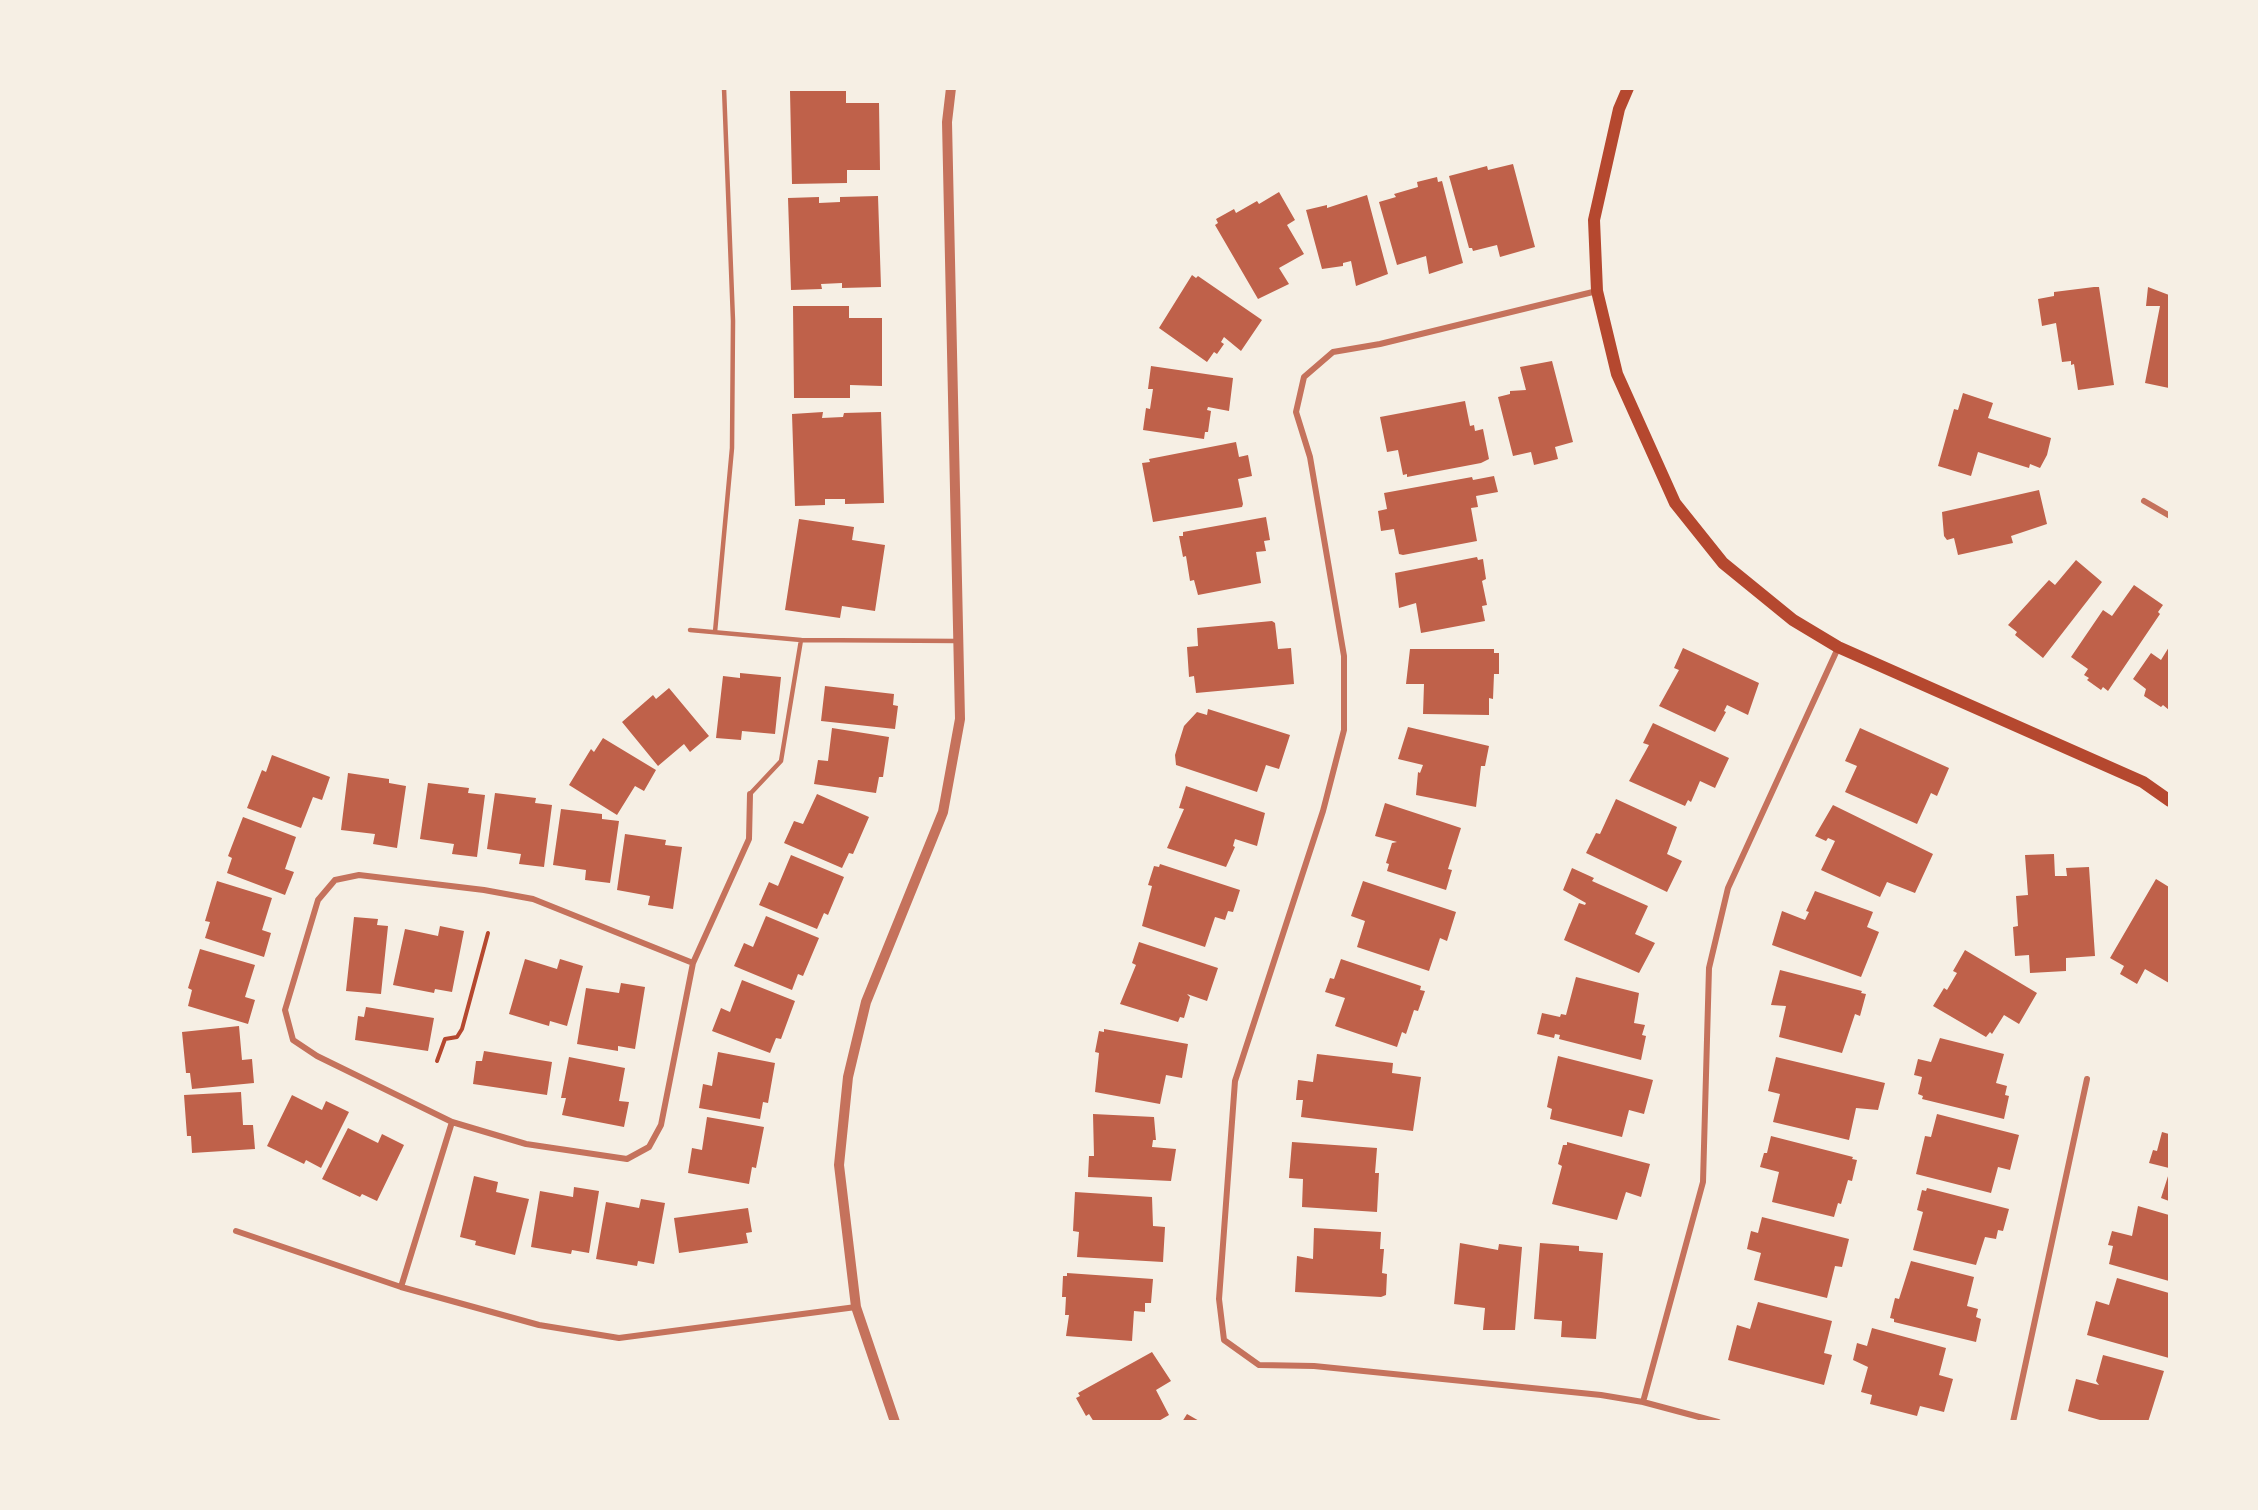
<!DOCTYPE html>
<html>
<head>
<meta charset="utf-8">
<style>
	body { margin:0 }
	#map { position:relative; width:2258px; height:1510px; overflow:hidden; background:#f6efe4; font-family:Overpass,sans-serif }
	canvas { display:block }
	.frame { position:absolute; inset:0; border:90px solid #f6efe4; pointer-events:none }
</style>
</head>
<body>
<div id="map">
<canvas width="2258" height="1510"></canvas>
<div class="frame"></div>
</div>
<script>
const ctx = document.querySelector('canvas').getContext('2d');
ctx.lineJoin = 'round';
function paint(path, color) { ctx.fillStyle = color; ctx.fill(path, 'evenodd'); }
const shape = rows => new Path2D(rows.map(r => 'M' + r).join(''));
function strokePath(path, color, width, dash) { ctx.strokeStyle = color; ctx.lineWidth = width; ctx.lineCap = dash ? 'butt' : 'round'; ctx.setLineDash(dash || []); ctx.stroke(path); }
const building = shape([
	[790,91,846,91,846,103,879,103,880,170,847,170,847,183,792,184],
	[1513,164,1535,247,1500,257,1497,245,1473,251,1472,248,1469,248,1449,176,1487,166,1488,170],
	[1437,177,1438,182,1442,181,1463,263,1429,274,1426,256,1397,265,1379,202,1396,197,1394,194,1418,187,1417,182],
	[1279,192,1295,220,1287,225,1304,254,1279,268,1289,284,1258,299,1215,225,1218,223,1216,219,1234,209,1236,213,1257,201,1259,204],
	[1367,195,1388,274,1356,286,1351,261,1343,263,1343,266,1322,269,1306,210,1327,205,1327,208],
	[878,196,881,287,842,288,842,283,821,284,822,289,791,290,788,198,819,197,819,203,840,202,840,197],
	[1192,275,1196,278,1198,276,1262,320,1241,351,1224,337,1221,342,1224,344,1217,354,1214,352,1207,362,1159,328],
	[2094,287,2099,287,2114,385,2078,390,2074,364,2071,365,2071,361,2062,362,2056,323,2042,326,2038,299,2054,296,2054,292],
	[2148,287,2169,295,2169,388,2145,383,2160,306,2146,306],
	[793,306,849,306,849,318,882,318,882,386,850,385,850,398,794,398],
	[1552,361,1573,442,1555,447,1558,459,1534,465,1531,452,1513,456,1498,397,1510,394,1510,391,1526,390,1520,367],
	[1151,366,1233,378,1229,411,1208,407,1207,410,1211,411,1208,432,1205,432,1204,439,1143,430,1146,408,1150,409,1153,389,1148,389],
	[1963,393,1993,403,1988,418,2051,438,2047,455,2040,468,2030,464,2029,468,1978,452,1971,476,1938,466,1954,409,1958,410],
	[1465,401,1470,426,1474,425,1475,431,1483,429,1489,459,1481,463,1407,477,1407,474,1403,475,1398,450,1387,452,1380,417],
	[823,412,822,418,843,417,844,413,881,412,884,503,845,504,845,499,825,499,825,505,795,506,792,414],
	[1236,442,1239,457,1248,455,1252,476,1238,479,1243,504,1242,507,1153,522,1142,463,1150,462,1149,459],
	[1494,476,1498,492,1476,496,1478,507,1471,508,1477,541,1403,555,1399,554,1394,529,1381,531,1378,511,1387,509,1384,493,1472,477,1473,480],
	[2039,490,2047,524,2011,536,2013,543,1958,555,1954,538,1947,540,1944,536,1942,512],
	[1266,517,1270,540,1264,541,1266,551,1256,552,1261,583,1198,595,1194,580,1190,581,1186,556,1183,557,1179,536,1183,536,1183,532],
	[799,519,854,527,852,540,885,545,875,611,842,606,840,618,785,610],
	[1477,557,1478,560,1483,559,1486,579,1482,581,1487,605,1482,606,1485,621,1421,633,1416,603,1399,608,1395,573],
	[2076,560,2102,582,2043,658,2015,635,2017,632,2008,625,2049,580,2055,585],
	[2134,585,2163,605,2158,612,2160,614,2108,691,2103,687,2101,690,2087,680,2089,678,2084,675,2088,669,2071,657,2103,610,2112,616],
	[1272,621,1275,623,1278,649,1291,648,1294,684,1196,693,1194,676,1189,677,1187,647,1198,646,1197,628],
	[2169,647,2169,710,2163,705,2161,707,2144,696,2146,689,2133,679,2151,653,2161,660],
	[1683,648,1759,683,1748,715,1727,705,1724,711,1726,712,1715,732,1659,706,1679,670,1674,668],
	[1410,649,1494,649,1494,653,1499,653,1499,674,1494,674,1493,699,1489,698,1489,715,1423,714,1424,684,1406,684],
	[740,673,781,677,775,734,742,731,741,740,716,738,723,676,740,678],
	[825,686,894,694,893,705,898,706,895,729,821,721],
	[669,688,709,736,690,752,684,744,658,766,622,722,653,695,656,699],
	[1208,709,1290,735,1279,769,1266,765,1257,792,1176,765,1175,755,1184,726,1197,712,1207,715],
	[1653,723,1729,758,1715,788,1700,781,1691,802,1688,800,1685,806,1629,781,1649,745,1643,743],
	[1408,727,1489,746,1485,766,1481,766,1476,807,1416,795,1418,772,1420,773,1423,765,1398,759],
	[832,728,889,737,883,777,879,777,876,793,814,784,818,760,828,761],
	[1860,728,1949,768,1937,796,1931,793,1917,824,1845,792,1857,766,1845,761],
	[603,738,656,770,644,791,635,786,617,815,569,785,591,749,594,752],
	[272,755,330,777,322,800,313,797,301,828,247,808,262,770,266,772],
	[348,773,389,779,389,783,406,786,397,848,373,844,375,834,341,830],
	[428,783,469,788,468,793,485,795,477,857,452,854,454,844,420,839],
	[1186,786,1265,813,1257,846,1235,839,1233,846,1235,847,1226,867,1167,848,1184,809,1179,808],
	[495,793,536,798,535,803,552,805,544,867,519,864,521,854,487,849],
	[817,794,869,817,853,854,849,853,842,868,784,843,794,821,803,824],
	[1616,799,1677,827,1667,854,1682,861,1667,892,1586,853,1596,833,1600,834],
	[1385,803,1461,828,1448,869,1452,870,1446,890,1387,871,1389,864,1386,863,1392,843,1397,842,1375,836],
	[1833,805,1933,854,1915,893,1887,882,1880,897,1821,870,1835,841,1828,838,1826,841,1815,836],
	[561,809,602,814,602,819,619,821,610,883,585,880,586,870,553,865],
	[243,817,296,837,285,869,294,872,285,895,227,873,232,858,228,856],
	[625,834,666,840,665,845,682,847,673,909,648,905,650,896,617,890],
	[2054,854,2055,876,2067,876,2066,868,2089,867,2095,956,2066,958,2066,971,2030,973,2029,955,2015,956,2013,927,2018,926,2016,896,2028,895,2025,855],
	[791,855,844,877,828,915,824,913,817,929,759,905,769,882,778,886],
	[1160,864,1240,890,1233,912,1228,911,1225,920,1215,917,1205,947,1142,926,1152,886,1148,885,1154,866,1159,867],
	[1572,868,1594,878,1592,881,1648,906,1635,934,1655,943,1639,973,1564,940,1579,903,1585,905,1586,903,1563,890],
	[2156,879,2169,887,2169,983,2145,969,2137,984,2120,974,2124,966,2110,958],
	[217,881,272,898,262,930,271,933,264,957,205,938,210,922,205,921],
	[1363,881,1456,912,1447,941,1440,938,1429,971,1357,947,1365,921,1351,916],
	[1815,891,1873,912,1867,927,1879,932,1861,977,1772,945,1782,911,1805,920,1809,912,1806,911],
	[766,916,819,938,803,976,798,974,792,990,734,966,744,943,753,947],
	[354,917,378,919,377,925,388,926,381,994,346,991],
	[440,926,464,931,452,992,435,989,434,993,393,985,405,929,438,936],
	[1139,942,1218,968,1207,1001,1187,994,1190,997,1184,1018,1180,1017,1178,1022,1120,1004,1136,965,1132,963],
	[200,949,255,965,245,997,255,1000,248,1024,188,1006,192,990,188,988],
	[1965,950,2037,993,2019,1024,2004,1015,1992,1034,1990,1032,1986,1037,1933,1006,1944,988,1947,990,1957,973,1953,971],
	[525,959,557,969,560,959,583,966,567,1026,550,1021,549,1026,509,1014],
	[1341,959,1421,986,1420,990,1425,991,1418,1011,1414,1010,1406,1034,1402,1032,1397,1047,1335,1026,1345,998,1325,992,1330,978,1334,979],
	[1780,970,1862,991,1861,993,1866,994,1860,1016,1855,1014,1842,1053,1779,1037,1786,1006,1771,1005],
	[1576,977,1639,993,1634,1023,1645,1025,1642,1035,1646,1036,1641,1060,1559,1039,1560,1035,1555,1034,1554,1038,1537,1034,1542,1013,1560,1017,1561,1014,1566,1015],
	[742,980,795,1001,781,1039,776,1038,770,1053,712,1031,721,1008,730,1012],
	[621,983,645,987,635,1049,618,1046,618,1051,577,1044,586,988,619,993],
	[366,1007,434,1018,428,1051,355,1040,358,1016,364,1017],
	[239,1026,242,1060,252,1059,254,1083,192,1089,190,1073,186,1073,182,1032],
	[1104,1029,1188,1044,1182,1078,1166,1075,1160,1104,1095,1092,1099,1053,1095,1052,1099,1031,1104,1032],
	[1940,1038,2004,1054,1996,1083,2007,1086,2005,1095,2009,1096,2004,1119,1922,1099,1923,1096,1918,1094,1922,1077,1914,1075,1918,1059,1931,1062],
	[484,1051,552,1062,547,1095,473,1084,476,1061,482,1061],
	[718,1052,775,1063,768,1103,763,1102,760,1119,699,1108,703,1084,712,1086],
	[1317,1054,1393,1063,1392,1073,1421,1077,1413,1131,1301,1117,1303,1100,1296,1100,1298,1080,1313,1082],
	[1558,1056,1653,1080,1644,1114,1629,1110,1622,1137,1550,1119,1552,1109,1547,1107],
	[569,1057,625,1068,619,1101,629,1102,624,1127,562,1115,566,1098,561,1098],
	[1776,1057,1885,1083,1878,1110,1856,1108,1849,1140,1773,1122,1780,1094,1768,1091],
	[241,1092,243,1125,253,1125,255,1149,192,1153,191,1136,187,1136,184,1095],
	[292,1095,322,1110,326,1101,349,1112,321,1168,306,1160,304,1164,267,1146],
	[1093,1114,1154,1117,1156,1140,1153,1140,1152,1147,1176,1149,1171,1181,1088,1177,1089,1156,1094,1156],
	[1937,1114,2019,1135,2010,1170,1998,1167,1991,1193,1916,1174,1925,1136,1931,1137],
	[707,1117,764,1127,756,1168,752,1167,749,1184,688,1173,692,1148,702,1150],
	[348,1128,378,1143,382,1134,404,1145,377,1201,362,1194,360,1197,322,1179],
	[2162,1132,2169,1134,2169,1168,2149,1163,2153,1150,2157,1151],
	[1771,1136,1853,1157,1852,1159,1857,1160,1852,1181,1848,1180,1841,1204,1838,1203,1834,1217,1772,1202,1779,1172,1760,1167,1764,1153,1767,1153],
	[1292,1142,1377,1148,1375,1173,1379,1173,1377,1212,1302,1207,1303,1179,1289,1178],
	[1567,1142,1650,1164,1641,1197,1626,1192,1617,1220,1552,1204,1562,1166,1558,1164,1563,1145,1567,1145],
	[2169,1173,2169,1201,2161,1198],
	[474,1176,498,1182,496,1192,529,1199,515,1255,475,1245,476,1241,460,1237],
	[574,1187,599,1191,589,1253,572,1250,571,1254,531,1247,540,1191,573,1197],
	[1927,1188,2009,1209,2003,1231,1998,1230,1996,1239,1985,1237,1976,1265,1913,1250,1923,1212,1917,1210,1922,1190,1926,1191],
	[1075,1192,1152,1197,1153,1226,1165,1227,1163,1262,1077,1257,1079,1232,1073,1231],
	[641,1199,665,1203,654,1264,638,1261,637,1266,596,1259,606,1202,639,1208],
	[2138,1206,2169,1215,2169,1281,2109,1264,2113,1246,2108,1245,2112,1231,2132,1236],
	[748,1208,752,1232,746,1233,748,1243,679,1253,674,1218],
	[1762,1217,1849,1239,1842,1267,1835,1266,1827,1298,1754,1280,1761,1253,1747,1249,1751,1231,1758,1233],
	[1314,1228,1381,1232,1380,1249,1384,1249,1382,1273,1387,1274,1386,1295,1381,1297,1295,1292,1297,1256,1313,1259],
	[1460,1243,1498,1250,1499,1244,1522,1247,1515,1330,1483,1330,1485,1308,1454,1304],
	[1540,1243,1579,1246,1579,1251,1603,1253,1596,1339,1561,1337,1562,1321,1534,1319],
	[1911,1261,1974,1277,1967,1306,1978,1309,1976,1317,1981,1319,1976,1342,1894,1322,1894,1319,1890,1318,1895,1298,1899,1299],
	[1067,1273,1153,1279,1151,1303,1145,1303,1145,1312,1134,1311,1132,1341,1066,1336,1069,1315,1065,1315,1066,1297,1062,1297,1063,1276,1067,1276],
	[2117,1278,2169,1293,2169,1358,2087,1335,2096,1301,2109,1305],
	[1758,1302,1832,1321,1824,1353,1832,1355,1824,1385,1728,1360,1737,1325,1750,1329],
	[1872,1328,1946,1348,1939,1375,1953,1379,1944,1412,1920,1406,1917,1416,1870,1404,1872,1395,1861,1392,1868,1367,1853,1360,1857,1343,1867,1346],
	[1152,1352,1171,1381,1156,1390,1169,1415,1157,1422,1094,1422,1089,1414,1086,1416,1076,1398,1080,1396,1078,1393],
	[2103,1355,2164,1371,2148,1422,2107,1422,2068,1411,2076,1379,2099,1385,2096,1381],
	[1187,1414,1201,1422,1182,1422]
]);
const path = shape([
	[437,1061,445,1039,457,1037,462,1029,488,933]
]);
const service = shape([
	[690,630,801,640,957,641],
	[715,632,732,448,733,321,724,88],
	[750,794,781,761,801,640]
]);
const minor = shape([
	[1597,291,1380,344,1333,352,1304,377,1296,412,1310,457,1344,656,1344,730,1323,811,1235,1081,1219,1299,1224,1340,1259,1365,1314,1366,1601,1395,1643,1402,1718,1422],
	[2144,501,2170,516],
	[693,963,533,899,484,890,359,875,335,880,318,900,285,1010,293,1040,317,1056,452,1122,526,1144,627,1159,649,1147,661,1125,693,963,749,839,750,794],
	[236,1231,401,1287,539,1325,619,1338,856,1307],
	[401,1287,452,1122],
	[1643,1402,1703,1182,1709,968,1728,888,1838,648],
	[2013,1422,2087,1079]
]);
const tertiary = shape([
	[895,1422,856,1307,839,1165,848,1077,866,1002,943,812,960,719,947,122,951,88]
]);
const secondary = shape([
	[1628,88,1619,109,1594,220,1597,291,1617,374,1675,503,1723,563,1793,620,1838,647,2143,782,2170,801]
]);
paint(building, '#bf614a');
strokePath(path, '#b5482f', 4);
strokePath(service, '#c5725c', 4.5);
strokePath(minor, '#c5725c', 6);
strokePath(tertiary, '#c5725c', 10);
strokePath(secondary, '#b5482f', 12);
</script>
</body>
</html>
